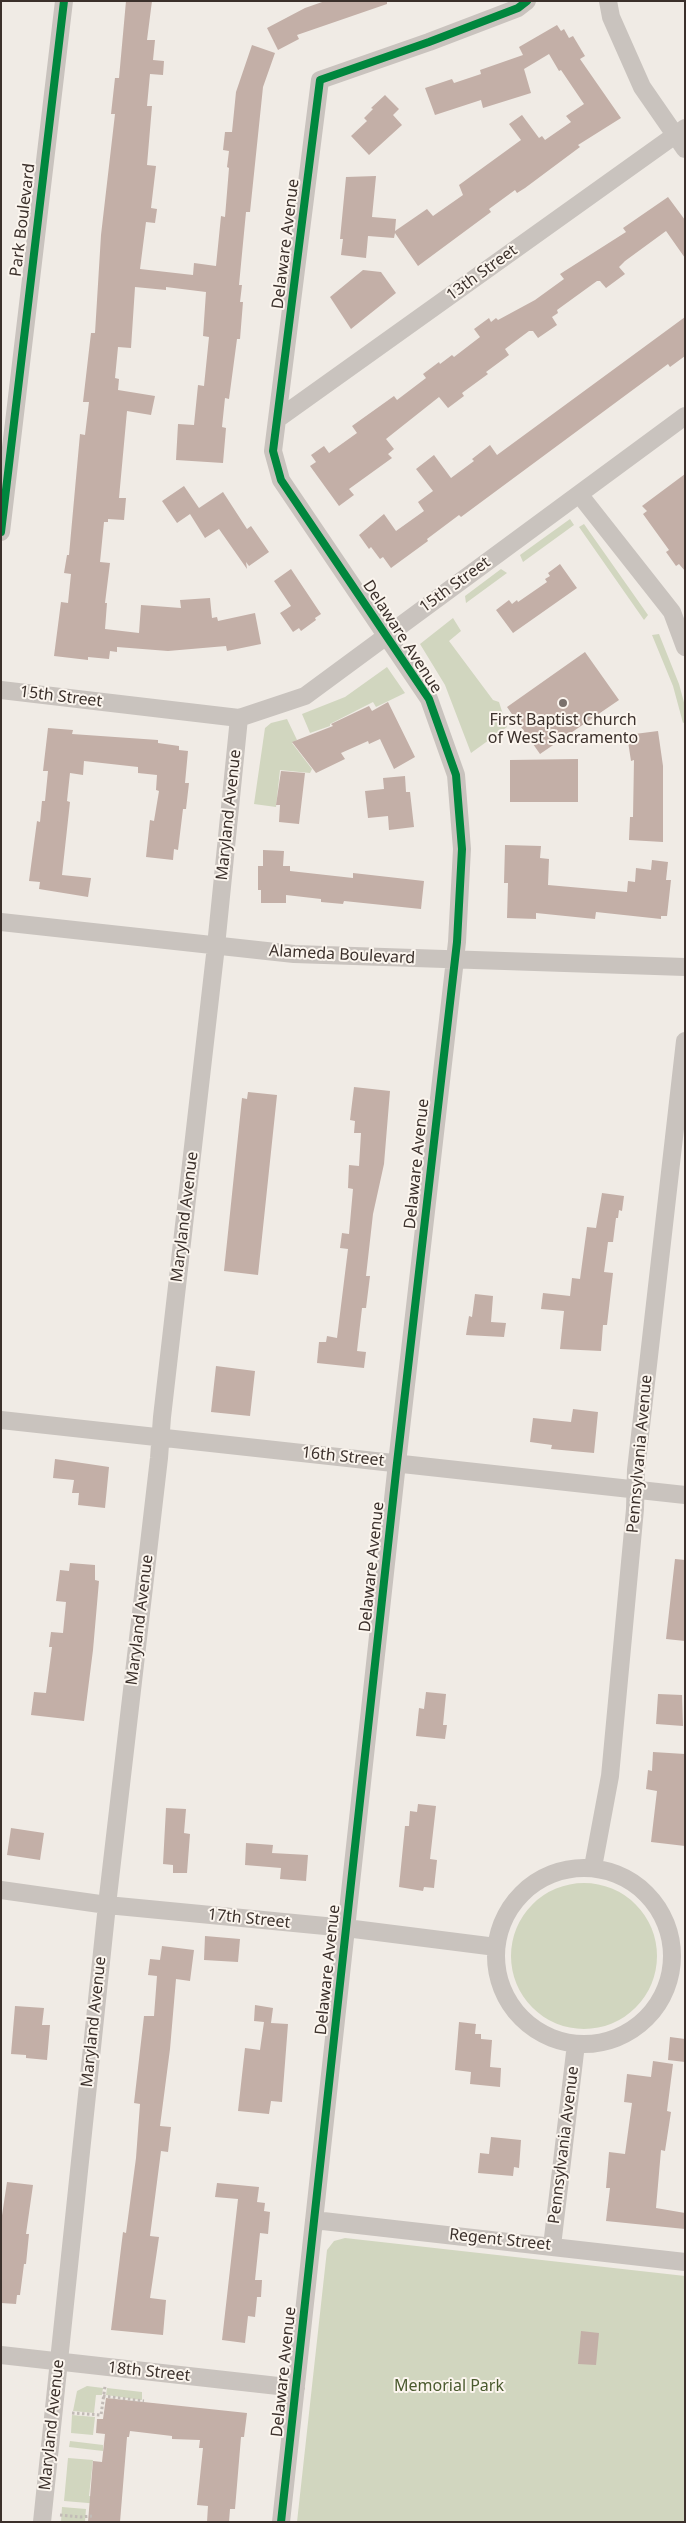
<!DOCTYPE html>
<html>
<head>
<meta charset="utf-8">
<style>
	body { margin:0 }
	#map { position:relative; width:686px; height:2523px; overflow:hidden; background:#f0ebe5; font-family:"Noto Sans",sans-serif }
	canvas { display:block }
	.frame { position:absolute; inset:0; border:2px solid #3b302b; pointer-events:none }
</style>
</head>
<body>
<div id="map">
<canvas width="686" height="2523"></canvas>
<div class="frame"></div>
</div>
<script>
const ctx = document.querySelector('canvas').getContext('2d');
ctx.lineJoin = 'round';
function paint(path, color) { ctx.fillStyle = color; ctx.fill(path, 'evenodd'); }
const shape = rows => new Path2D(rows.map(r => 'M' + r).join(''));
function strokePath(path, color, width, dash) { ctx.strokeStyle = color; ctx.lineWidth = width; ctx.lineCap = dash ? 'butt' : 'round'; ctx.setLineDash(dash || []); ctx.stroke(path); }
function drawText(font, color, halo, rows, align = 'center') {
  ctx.font = font + ' "Noto Sans",sans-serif'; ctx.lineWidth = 4; ctx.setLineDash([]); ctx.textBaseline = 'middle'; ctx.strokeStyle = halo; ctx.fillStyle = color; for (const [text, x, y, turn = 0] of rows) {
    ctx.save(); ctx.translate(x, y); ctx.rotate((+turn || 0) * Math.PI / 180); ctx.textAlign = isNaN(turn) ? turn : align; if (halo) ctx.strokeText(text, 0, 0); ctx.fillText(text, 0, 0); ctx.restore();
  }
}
const green = shape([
	[570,519,574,525,523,562,520,555],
	[584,524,648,615,644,620,579,527],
	[501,569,507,573,466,603,465,596],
	[453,618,461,631,449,641,493,700,499,702,507,727,471,753,445,685,420,644],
	[659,634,679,684,685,706,685,722,683,723,673,686,652,635],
	[387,667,405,693,376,707,373,702,330,724,330,726,310,733,302,714,345,697],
	[287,719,297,740,292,743,312,769,310,773,280,770,276,807,254,804,265,728,271,723],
	'511 1956a73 73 0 1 1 146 0a73 73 0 1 1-146 0Z',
	[345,2238,685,2276,685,2522,297,2522,327,2250,334,2241],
	[87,2386,103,2388,102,2395,96,2395,94,2413,73,2411,77,2391],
	[107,2388,142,2392,142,2400,106,2395],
	[72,2415,95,2417,93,2435,71,2433],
	[70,2441,103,2445,103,2451,69,2447],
	[68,2458,93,2460,89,2496,113,2499,112,2505,64,2501],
	[62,2507,86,2509,85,2522,61,2522]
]);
const building = shape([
	[126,1,152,1,147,40,155,40,153,60,164,61,163,75,150,74,147,106,152,106,147,165,156,166,151,208,157,209,155,223,146,222,140,269,193,275,194,263,216,266,221,216,225,217,229,168,227,167,229,151,223,150,225,132,232,132,236,92,252,45,275,53,263,87,250,212,246,212,239,285,242,285,240,302,243,302,240,339,237,339,229,399,225,398,222,427,226,428,223,463,176,460,178,424,194,425,198,385,204,386,209,337,203,336,206,292,166,287,166,290,135,287,131,348,118,347,115,378,119,379,118,390,155,396,151,415,127,411,119,498,126,498,124,520,108,519,108,522,104,522,100,562,110,563,105,603,107,603,105,629,139,633,141,605,181,608,180,600,210,598,212,618,217,617,218,621,255,613,261,644,227,651,226,646,168,651,117,647,117,652,110,651,109,659,88,657,88,660,54,656,61,602,68,603,71,574,64,573,67,555,69,555,80,434,85,435,89,402,83,402,91,333,95,333,101,235,115,114,111,114,115,78,119,78],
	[325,1,387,1,387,4,297,35,299,39,278,50,267,28,305,8],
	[557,25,561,31,564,29,569,38,573,36,585,56,580,59,621,118,578,145,580,147,525,188,517,193,515,190,489,209,491,212,418,266,395,233,394,238,368,236,366,258,341,255,343,239,340,239,346,177,376,176,372,217,396,219,395,231,427,209,433,216,463,195,459,185,521,140,509,124,522,115,539,138,542,136,545,140,571,122,566,116,584,104,561,70,559,71,549,54,524,69,531,93,483,108,481,100,435,115,425,88,452,79,454,83,481,74,480,70,523,55,519,47],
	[385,95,399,109,393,115,402,125,369,155,351,136,367,121,364,118,373,109,371,108],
	[668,197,685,220,685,258,666,231,625,261,619,267,625,274,606,288,600,281,597,281,557,310,558,313,552,317,557,325,538,338,533,331,529,331,505,349,509,355,486,372,488,374,462,393,464,396,448,408,439,397,386,439,394,449,388,454,392,458,349,489,354,495,339,506,310,466,316,462,311,455,324,446,329,453,357,433,352,426,394,396,397,400,426,378,423,374,439,362,440,364,452,355,454,357,480,337,474,329,489,318,491,322,496,318,498,320,535,300,564,279,560,274,626,232,623,228],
	[363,270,381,272,396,293,351,329,330,297],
	[685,317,685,356,670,367,668,364,634,389,461,517,459,515,427,539,428,541,391,568,383,557,380,559,371,547,369,549,359,535,384,514,396,531,424,511,418,502,433,491,416,469,434,455,451,478,474,461,472,459,490,445,497,455],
	[685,474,685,571,679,564,676,566,666,552,669,550,643,514,647,511,642,506],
	[184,486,199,508,223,492,247,529,251,526,269,552,249,566,246,562,247,569,219,529,205,538,190,514,177,523,162,501],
	[560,564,577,588,513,633,496,610,509,600,512,604,517,600,518,602,547,582,545,579,550,576,548,573],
	[291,569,321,614,315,618,316,620,301,631,299,628,293,632,280,613,291,606,274,581],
	[585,652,619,700,540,754,507,707],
	[388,702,415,757,394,769,380,739,369,744,368,741,341,753,345,759,316,773,292,742,333,726,331,724,369,706,372,711],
	[48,728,73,730,72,734,158,740,158,743,179,746,179,750,188,751,185,783,189,783,186,809,183,809,178,850,174,849,173,860,146,857,150,820,154,821,159,791,156,790,157,775,138,773,138,767,84,761,83,775,70,773,67,801,70,802,62,875,91,878,88,897,39,889,40,882,29,881,37,821,40,822,42,801,45,801,48,771,43,771],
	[658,731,663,766,663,842,629,840,630,817,633,817,634,760,631,761,627,735],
	[578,759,578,802,510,802,510,760],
	[281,771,305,773,299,824,279,822,280,805,276,805],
	[405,776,406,792,410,792,414,827,389,830,388,816,368,818,365,791,384,789,383,778],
	[505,845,541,846,540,858,549,859,548,885,627,892,628,881,635,882,636,868,651,870,652,860,668,862,666,880,671,880,667,916,661,916,661,919,596,912,595,919,536,913,536,919,507,918,508,883,504,883],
	[263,850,284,851,283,866,290,866,290,871,353,878,353,873,424,881,421,909,344,901,343,904,321,902,321,899,286,895,286,903,261,903,261,890,258,890,258,866,263,866],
	[354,1087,390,1091,384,1164,373,1214,366,1276,370,1276,366,1308,362,1308,357,1351,366,1352,364,1368,317,1363,319,1342,326,1342,327,1336,337,1338,348,1249,340,1248,342,1233,349,1234,353,1189,348,1188,349,1165,359,1166,361,1133,354,1133,355,1121,350,1120],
	[248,1092,277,1095,258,1275,224,1271,242,1098,247,1099],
	[602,1193,624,1196,622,1211,619,1210,618,1218,616,1218,613,1242,608,1242,604,1272,613,1273,607,1325,603,1325,601,1351,560,1349,564,1311,541,1309,543,1293,570,1296,572,1278,580,1279,587,1227,596,1228],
	[475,1294,493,1296,491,1322,506,1323,504,1337,466,1335,469,1316,472,1317],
	[216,1366,255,1371,250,1416,211,1412],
	[573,1409,598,1412,594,1453,551,1449,552,1445,530,1442,533,1418,571,1422],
	[55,1459,109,1467,105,1508,78,1505,79,1493,72,1493,74,1480,53,1478],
	[675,1559,685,1560,685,1641,666,1639],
	[70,1563,95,1565,95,1580,99,1581,93,1650,84,1721,31,1715,34,1692,46,1693,52,1647,49,1647,51,1632,63,1633,66,1602,56,1601,60,1570,69,1571],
	[426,1692,446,1694,443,1725,447,1725,445,1739,416,1736,419,1708,424,1709],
	[658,1694,682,1695,683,1726,656,1724],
	[653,1752,685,1754,685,1846,651,1842,657,1791,646,1789,648,1770,652,1771],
	[418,1804,436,1806,430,1859,437,1860,434,1888,424,1887,423,1891,399,1887,405,1826,409,1826,410,1811,417,1812],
	[166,1808,186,1809,184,1833,190,1834,187,1873,173,1873,173,1865,163,1864],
	[11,1828,44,1833,40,1860,7,1855],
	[246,1843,273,1845,272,1853,308,1855,306,1881,280,1879,281,1868,245,1865],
	[205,1936,240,1939,238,1962,204,1960],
	[162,1946,194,1950,190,1981,176,1979,170,2049,160,2126,171,2127,168,2152,161,2151,150,2236,159,2237,150,2298,166,2300,163,2335,111,2330,123,2232,126,2233,136,2158,140,2104,134,2103,144,2016,154,2016,157,1976,148,1975,150,1959,160,1960],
	[255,2005,273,2008,271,2023,288,2024,282,2102,271,2101,269,2114,238,2111,245,2048,260,2050,264,2022,254,2021],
	[15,2006,44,2008,42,2025,50,2025,47,2060,26,2058,26,2055,11,2054],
	[459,2022,476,2024,475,2034,481,2034,481,2039,492,2040,490,2067,501,2068,500,2087,470,2084,471,2072,455,2070],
	[670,2037,685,2039,685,2062,668,2060],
	[653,2061,673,2064,667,2111,671,2112,665,2151,661,2150,656,2208,685,2213,685,2229,606,2221,610,2188,606,2188,609,2152,625,2154,632,2103,624,2102,627,2074,651,2077],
	[491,2137,521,2140,519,2168,514,2167,513,2176,478,2173,480,2153,489,2154],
	[7,2182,33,2185,26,2234,29,2234,26,2264,24,2264,20,2295,17,2295,16,2304,1,2303,1,2222],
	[217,2183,259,2187,257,2202,265,2203,264,2211,270,2212,268,2234,260,2233,255,2280,262,2280,261,2297,257,2297,255,2317,248,2316,245,2343,222,2340,238,2199,215,2197],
	[581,2331,599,2333,596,2365,578,2364],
	[106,2398,247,2413,244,2437,241,2437,235,2509,230,2509,229,2522,207,2522,208,2506,197,2505,203,2448,199,2448,200,2440,172,2439,172,2436,130,2431,129,2437,127,2437,120,2522,88,2522,93,2461,102,2462,105,2434,96,2433,97,2419,103,2419]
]);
const path = shape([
	[103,2396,144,2401],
	[72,2413,101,2415,105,2386],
	[60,2515,80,2517,92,2516]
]);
const minor = shape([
	[608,1,611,17,642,87,685,149],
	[279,418,685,128],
	[579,494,672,612,685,647],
	[1,532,64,1],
	[1,690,239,718,305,696,685,416],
	[1,922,294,954,685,967],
	[1,1420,685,1495],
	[593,1867,610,1776,635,1509,636,1470,685,1041],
	'496 1956a88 88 0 1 1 176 0a88 88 0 1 1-176 0Z',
	[1,1890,107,1905,346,1928,496,1947],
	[314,2220,685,2262],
	[552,2246,576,2044],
	[1,2355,296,2388],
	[42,2522,107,1905,159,1458,162,1417,216,946,239,718],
	[281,2522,397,1463,457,942,462,849,456,775,429,699,281,480,273,451,320,80,429,42,518,8,527,1]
]);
const cycleway = shape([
	[1,532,64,1],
	[281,2522,397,1463,457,942,462,849,456,775,429,699,281,480,273,451,320,80,429,42,518,8,527,1]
]);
const markers = [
	[563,703,5,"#7a716c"]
];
const streetNames = [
	["Park Boulevard",23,220,-83],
	["Delaware Avenue",286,244,-83],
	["13th Street",482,273,-36],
	["15th Street",455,585,-36],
	["Delaware Avenue",402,637,57],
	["15th Street",61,697,7],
	["Maryland Avenue",229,815,-84],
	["Alameda Boulevard",342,955,3],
	["Delaware Avenue",417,1164,-84],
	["Maryland Avenue",185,1217,-83],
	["Pennsylvania Avenue",640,1454,-85],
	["16th Street",343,1457,6],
	["Delaware Avenue",372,1567,-84],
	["Maryland Avenue",140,1620,-83],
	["17th Street",249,1919,6],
	["Delaware Avenue",328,1970,-84],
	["Maryland Avenue",94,2022,-84],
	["Pennsylvania Avenue",564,2145,-83],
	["Regent Street",500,2240,6],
	["18th Street",149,2372,6],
	["Delaware Avenue",284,2372,-84],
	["Maryland Avenue",52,2425,-84]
];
const poiNames = [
	["First Baptist Church",563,720],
	["of West Sacramento",563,738]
];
const parkNames = [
	["Memorial Park",449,2386]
];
paint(green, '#d1d6bf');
paint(building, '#c3afa7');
strokePath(path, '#c2bbb6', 3, [2.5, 2.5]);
strokePath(minor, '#c9c3be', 18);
strokePath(cycleway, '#00873e', 8);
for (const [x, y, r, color] of markers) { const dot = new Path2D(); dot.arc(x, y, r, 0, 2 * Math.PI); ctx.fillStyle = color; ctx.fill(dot); strokePath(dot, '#fbf5ee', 2); }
drawText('16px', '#3b302b', '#fbf5ee', streetNames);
drawText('16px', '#3b302b', '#fbf5ee', poiNames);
drawText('16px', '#4a5a2e', '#fbf5ee', parkNames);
</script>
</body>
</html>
